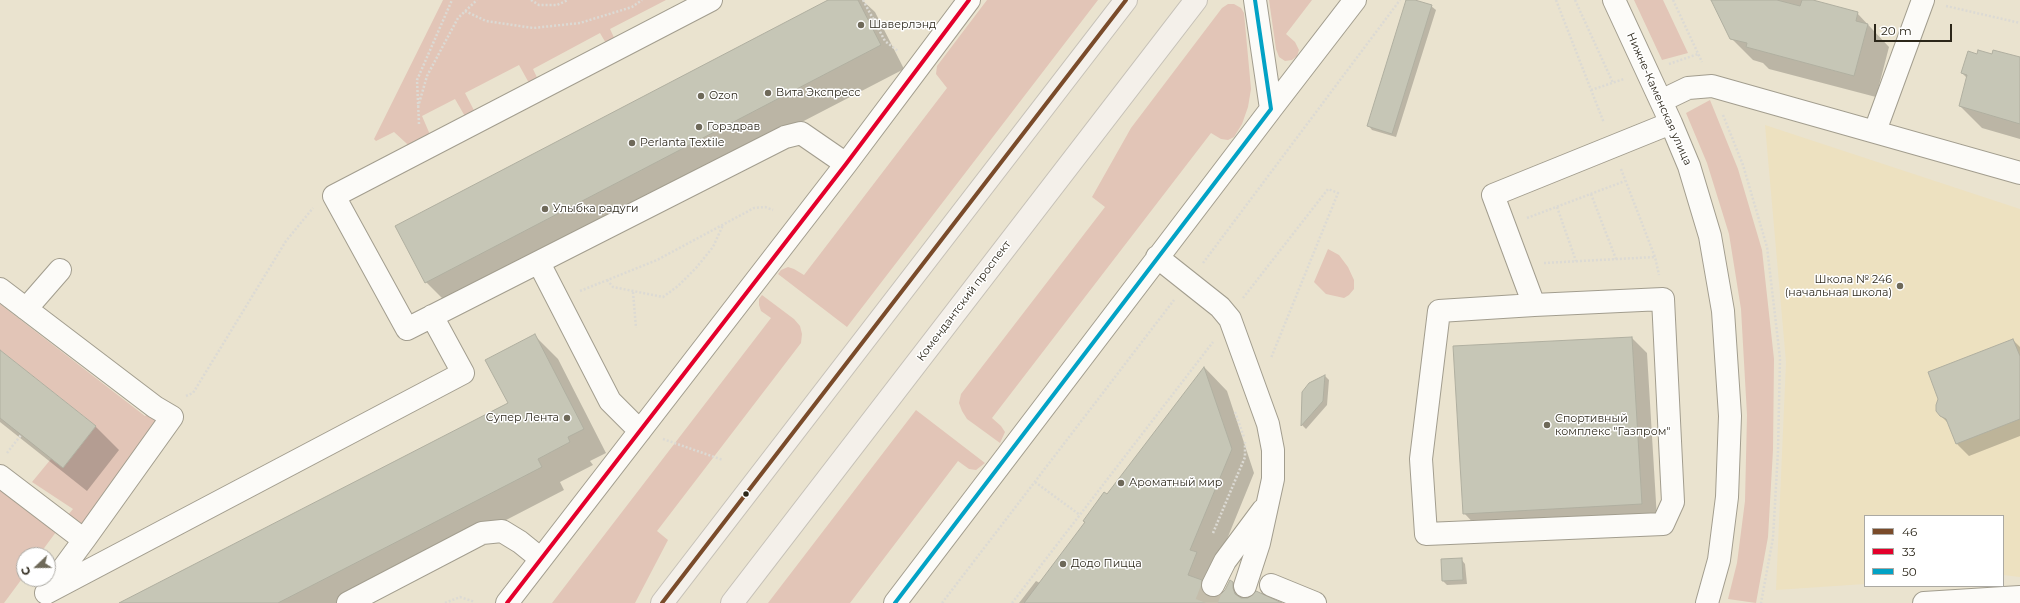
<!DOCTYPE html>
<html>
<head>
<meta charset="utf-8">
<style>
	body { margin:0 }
	#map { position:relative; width:2020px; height:603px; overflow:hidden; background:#eae3cf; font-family:Montserrat,sans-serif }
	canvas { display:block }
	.legend { position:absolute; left:1864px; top:515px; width:140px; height:72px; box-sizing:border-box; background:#fff; border:1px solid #aba9a3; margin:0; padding:5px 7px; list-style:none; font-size:12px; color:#2c271a }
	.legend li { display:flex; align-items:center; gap:8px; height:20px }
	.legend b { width:20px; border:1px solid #aba9a3 }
	.north { position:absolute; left:16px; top:547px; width:40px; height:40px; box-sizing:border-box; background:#fff; border:1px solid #aba9a3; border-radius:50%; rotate:248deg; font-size:11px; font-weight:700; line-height:16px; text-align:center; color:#2c271a }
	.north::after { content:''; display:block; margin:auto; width:14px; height:18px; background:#6e6959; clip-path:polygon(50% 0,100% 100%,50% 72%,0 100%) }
	.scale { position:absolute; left:1874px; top:24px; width:78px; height:18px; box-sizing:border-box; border:2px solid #2c271a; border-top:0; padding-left:5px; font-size:12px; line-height:14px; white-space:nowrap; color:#2c271a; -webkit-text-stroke:3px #fff; paint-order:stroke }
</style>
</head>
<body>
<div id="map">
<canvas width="2020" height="603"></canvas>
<ul class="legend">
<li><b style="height:5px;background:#7a4b2a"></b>46</li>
<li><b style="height:5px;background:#e4002b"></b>33</li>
<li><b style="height:5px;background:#02a2c5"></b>50</li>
</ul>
<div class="north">С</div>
<div class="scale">20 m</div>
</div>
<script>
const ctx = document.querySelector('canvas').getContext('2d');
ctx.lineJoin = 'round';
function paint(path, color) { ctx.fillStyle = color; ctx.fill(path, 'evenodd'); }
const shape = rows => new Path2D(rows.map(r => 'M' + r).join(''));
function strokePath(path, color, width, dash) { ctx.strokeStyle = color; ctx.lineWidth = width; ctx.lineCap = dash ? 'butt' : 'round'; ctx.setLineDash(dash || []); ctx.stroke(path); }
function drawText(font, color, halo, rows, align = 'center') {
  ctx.font = font + ' Montserrat,sans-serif'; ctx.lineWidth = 3; ctx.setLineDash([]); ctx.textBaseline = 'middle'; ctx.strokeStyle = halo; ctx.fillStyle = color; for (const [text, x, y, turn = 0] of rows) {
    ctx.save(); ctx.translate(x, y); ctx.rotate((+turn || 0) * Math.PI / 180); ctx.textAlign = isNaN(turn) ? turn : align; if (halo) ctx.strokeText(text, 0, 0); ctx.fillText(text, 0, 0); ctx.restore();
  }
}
const built = shape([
	[1765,125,2020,209,2020,577,2003,575,2003,516,1865,516,1865,584,1776,590,1786,362]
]);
const green = shape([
	[443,0,666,0,610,29,619,48,611,52,600,33,533,69,542,88,534,92,519,65,465,93,479,120,470,125,455,99,422,116,434,144,417,153,394,132,376,141,374,139],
	[987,0,1098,0,847,327,778,274,781,270,788,267,794,269,804,275,947,88,936,74,937,66],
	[1269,0,1312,0,1286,34,1295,42,1299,50,1297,56,1292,60,1285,61,1279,57,1276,49],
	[1634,0,1663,0,1688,53,1662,60],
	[1228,4,1234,4,1241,8,1244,13,1251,89,1248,107,1242,124,1234,137,1228,140,1221,139,1211,133,992,418,1001,426,1005,432,1000,443,967,419,962,411,959,403,961,394,1105,207,1092,197,1131,128,1222,8],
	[1710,100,1738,169,1762,250,1774,359,1773,450,1768,537,1756,603,1728,599,1737,563,1745,501,1747,415,1741,309,1729,234,1707,163,1686,113],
	[1328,249,1339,255,1348,267,1354,280,1354,289,1349,295,1344,298,1326,294,1314,282],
	[762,295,794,319,800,326,802,334,801,343,657,531,668,540,635,603,552,603,771,318,761,311,759,305,759,299],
	[0,304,145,416,155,407,172,417,84,540,62,522,73,509,32,482,51,459,63,468,96,426,0,350],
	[916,410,985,463,976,470,969,469,958,461,850,603,768,603],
	[0,490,56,532,39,555,24,555,24,576,4,603,0,603]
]);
const shadow = shape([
	[831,0,862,0,875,12,904,69,449,305,426,282],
	[1407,0,1431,6,1436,10,1396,137,1372,130,1368,125],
	[1712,0,1809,0,1857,13,1889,47,1876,97,1769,69,1763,63,1753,60,1731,38],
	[1977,55,2020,61,2020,139,1982,128,1960,106,1967,78,1962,73],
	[534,335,558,359,606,453,590,461,593,465,560,482,564,490,346,603,121,603,509,403],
	[1632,338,1647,353,1657,519,1479,529,1464,513],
	[2013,340,2020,347,2020,436,1969,456,1957,444,1949,424,1941,416],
	[0,352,96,427,119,450,87,491,0,422],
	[1205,368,1227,391,1254,473,1214,571,1213,593,1217,597,1221,596,1233,582,1249,599,1269,603,1019,603,1036,581,1040,583],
	[1325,376,1329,380,1327,405,1306,429,1302,425,1303,392,1310,384],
	[1461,559,1465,564,1467,584,1447,585,1443,581]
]);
const building = shape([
	[828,0,858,0,881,45,425,283,395,226,828,0],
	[1406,0,1415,0,1432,5,1392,134,1367,126,1406,0],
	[1711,0,1777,0,1800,6,1802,0,1813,0,1858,12,1856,21,1868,24,1854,76,1746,47,1747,43,1730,39,1711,0],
	[1978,50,1992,54,1993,50,2020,57,2020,124,1959,106,1967,75,1961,73,1968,51,1977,54,1978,50],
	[535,334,584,429,568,437,570,442,538,459,542,467,278,603,119,603,508,403,485,360,535,334],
	[1632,337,1642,504,1463,514,1453,346,1632,337],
	[2013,339,2020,356,2020,419,1956,444,1946,419,1940,416,1936,411,1936,405,1938,399,1928,372,2013,339],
	[0,350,96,426,63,468,0,418,0,350],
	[1204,367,1232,449,1190,550,1197,552,1188,575,1202,580,1202,592,1208,596,1214,597,1220,595,1225,590,1230,580,1233,582,1233,588,1235,594,1241,598,1248,598,1256,591,1282,603,1024,603,1085,522,1083,521,1104,492,1107,494,1204,367],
	[1325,375,1323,401,1301,426,1302,392,1309,383,1325,375],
	[1462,558,1463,580,1442,581,1441,559,1462,558]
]);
const minorTunnel = shape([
	[1206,603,1213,585]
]);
const path = shape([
	[531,0,539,5,557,5,568,0],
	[863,0,885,41,898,51],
	[1556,0,1604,123],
	[1575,0,1613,83],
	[1673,0,1702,62],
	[1946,6,2020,23],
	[465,11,486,21,533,28,580,23,632,7,642,0],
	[1669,64,1698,54],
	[1591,90,1624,79],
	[418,107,427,76,444,44,458,18,477,0],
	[1723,115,1743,165,1767,247,1780,358,1778,451,1773,538,1761,603],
	[419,124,417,80,452,0],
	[1621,169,1655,257,1659,275],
	[1591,194,1616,259],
	[1557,207,1576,261],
	[1527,218,1625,181],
	[1203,263,1400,0],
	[1544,263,1655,257],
	[607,280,613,287,663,297,678,286,696,268,713,247,723,225],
	[580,291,657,260,754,208,765,207,773,210],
	[633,292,636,328],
	[1243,298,1328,189,1338,193,1271,358],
	[186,396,193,393,286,241,313,208],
	[1235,412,1244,437],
	[663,439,723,460],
	[7,453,21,435],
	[1035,482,1080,515],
	[1213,533,1245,457,1245,442],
	[445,603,460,597,475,602],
	[942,603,1174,300],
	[1012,603,1213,342]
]);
const minor = shape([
	[711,0,334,196,407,329,785,137,801,133,846,164],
	[1614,0,1671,123,1689,166,1710,236,1723,311,1730,416,1727,497,1719,560,1707,603],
	[1661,101,1688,88,1712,86,2020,173],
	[1271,109,1355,0],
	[1875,131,1923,0],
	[1157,257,1220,307,1230,319,1268,424,1273,450,1273,479,1259,543,1245,586],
	[539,263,610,401,640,431],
	[0,289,155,407,172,417,84,540],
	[1534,305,1439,311,1421,459,1426,534,1663,524,1673,502,1663,299,1534,305,1493,195,1671,123],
	[26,309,60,270],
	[0,476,84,540,48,589],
	[1213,585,1225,561,1263,510],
	[1271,585,1315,603],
	[46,593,463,373,432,316],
	[348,603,482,533,502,531,520,542,541,559],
	[507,603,846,164,969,0],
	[895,603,1271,109,1255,0],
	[1924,603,2020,597]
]);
const major = shape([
	[662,603,1126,0],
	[732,603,1196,0]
]);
const bus1 = shape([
	[662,603,1126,0]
]);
const bus2 = shape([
	[507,603,846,164,969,0]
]);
const bus3 = shape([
	[895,603,1271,109,1255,0]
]);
const markers = [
	[861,25,4,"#6e6959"],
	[768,93,4,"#6e6959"],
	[701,96,4,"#6e6959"],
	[699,127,4,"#6e6959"],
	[632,143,4,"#6e6959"],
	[545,209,4,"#6e6959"],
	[1900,286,4,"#6e6959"],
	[567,418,4,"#6e6959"],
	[1547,425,4,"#6e6959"],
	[1121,483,4,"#6e6959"],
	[746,494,3.5,"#2c271a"],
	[1063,564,4,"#6e6959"]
];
const poiNames = [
	["Шаверлэнд",869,25],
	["Вита Экспресс",776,93],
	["Ozon",709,96],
	["Горздрав",707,127],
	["Perlanta Textile",640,143],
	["Улыбка радуги",553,209],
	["Школа № 246",1892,280,"right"],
	["(начальная школа)",1892,293,"right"],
	["Супер Лента",559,418,"right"],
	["Спортивный",1555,419],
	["комплекс \"Газпром\"",1555,432],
	["Ароматный мир",1129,483],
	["Додо Пицца",1071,564]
];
const streetNames = [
	["Нижне-Каменская улица",1659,99,66],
	["Комендантский проспект",964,301,-53]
];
paint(built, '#ede1c0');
paint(green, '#e2c5b7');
paint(shadow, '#0003');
paint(building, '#c6c6b6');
strokePath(building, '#b0afa0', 1);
strokePath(minorTunnel, '#c4bdab', 22, [22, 11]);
strokePath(minor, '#a29d8e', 24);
strokePath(major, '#c6c1b7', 24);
strokePath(path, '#dcdad4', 2.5, [2, 2]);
strokePath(minor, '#fcfbf8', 22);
strokePath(major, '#f4f0ea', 22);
strokePath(bus1, '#7a4b2a', 4);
strokePath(bus2, '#e4002b', 4);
strokePath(bus3, '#02a2c5', 4);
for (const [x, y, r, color] of markers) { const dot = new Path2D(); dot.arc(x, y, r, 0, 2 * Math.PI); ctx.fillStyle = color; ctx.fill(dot); strokePath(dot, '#fff', 1.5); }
drawText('11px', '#2c271a', '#fff', poiNames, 'left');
drawText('11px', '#2c271a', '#fff', streetNames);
</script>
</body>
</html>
